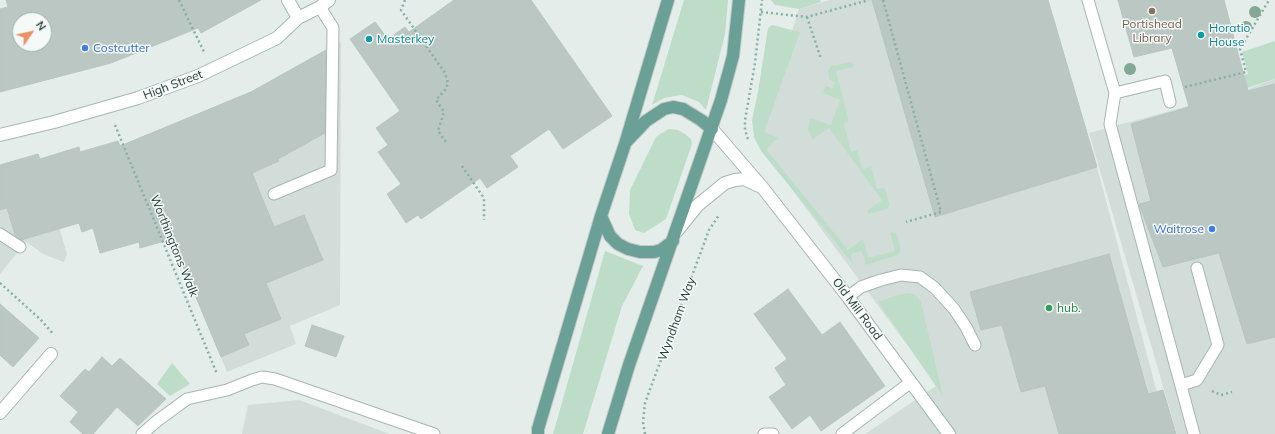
<!DOCTYPE html>
<html>
<head>
<meta charset="utf-8">
<style>
	body { margin:0 }
	#map { position:relative; width:1275px; height:434px; overflow:hidden; background:#e4edea; font-family:Mulish,sans-serif }
	canvas { display:block }
	.north { position:absolute; left:12px; top:12px; width:40px; height:40px; box-sizing:border-box; background:#f5f9f7; border:1px solid #a1aeab; border-radius:50%; rotate:56deg; font-size:11px; font-weight:700; line-height:16px; text-align:center; color:#243e39 }
	.north::after { content:''; display:block; margin:auto; width:14px; height:18px; background:#ea9165; clip-path:polygon(50% 0,100% 100%,50% 72%,0 100%) }
</style>
</head>
<body>
<div id="map">
<canvas width="1275" height="434"></canvas>
<div class="north">N</div>
</div>
<script>
const ctx = document.querySelector('canvas').getContext('2d');
ctx.lineJoin = 'round';
function paint(path, color) { ctx.fillStyle = color; ctx.fill(path, 'evenodd'); }
const shape = rows => new Path2D(rows.map(r => 'M' + r).join(''));
function strokePath(path, color, width, dash) { ctx.strokeStyle = color; ctx.lineWidth = width; ctx.lineCap = dash ? 'butt' : 'round'; ctx.setLineDash(dash || []); ctx.stroke(path); }
function drawText(font, color, halo, rows, align = 'center') {
  ctx.font = font + ' Mulish,sans-serif'; ctx.lineWidth = 3; ctx.setLineDash([]); ctx.textBaseline = 'middle'; ctx.strokeStyle = halo; ctx.fillStyle = color; for (const [text, x, y, turn = 0] of rows) {
    ctx.save(); ctx.translate(x, y); ctx.rotate((+turn || 0) * Math.PI / 180); ctx.textAlign = isNaN(turn) ? turn : align; if (halo) ctx.strokeText(text, 0, 0); ctx.fillText(text, 0, 0); ctx.restore();
  }
}
const built = shape([
	[830,0,1039,0,1086,170,1097,167,1168,434,865,434,936,386,908,346,765,153,758,139,799,9],
	[341,42,340,305,290,326,296,344,227,372,173,243,170,244,145,185,135,140,250,92],
	[1275,79,1275,434,1177,434,1089,133,1243,91],
	[38,154,67,254,64,262,45,255,26,242,0,274,0,165,12,161,13,164,17,160],
	[299,400,390,434,242,434,248,405]
]);
const green = shape([
	[684,0,728,0,725,34,706,110,699,102,682,95,664,98,652,105],
	[771,0,820,0,821,2,799,9,775,5],
	[772,25,800,32,764,132,778,138,766,149,848,250,863,239,868,258,895,251,890,233,892,232,896,233,901,249,898,255,866,265,862,251,851,254,853,264,761,151,754,137,752,120,758,92,768,28],
	[1275,41,1275,79,1244,89,1240,76,1248,74,1242,52],
	[849,62,852,63,853,67,836,71,849,121,844,123,851,152,857,150,862,169,871,167,877,189,883,188,885,189,890,205,887,209,869,214,867,211,882,200,829,128,812,140,808,129,810,118,831,125,840,100,823,93,826,86,833,89,835,82,829,79,828,70,832,66],
	[669,129,678,130,685,134,691,139,692,144,666,219,644,233,635,230,629,214,630,190,656,137,660,134],
	[605,251,643,266,622,306,583,434,553,434],
	[908,293,913,294,918,297,921,302,943,396,878,302,894,296],
	[172,363,190,384,170,396,157,384]
]);
const building = shape([
	[6,0,261,0,201,33,198,28,111,63,0,92,0,9,8,7,6,0],
	[20,20,44,20,44,44,20,44,20,20],
	[454,0,531,0,612,116,563,149,549,129,510,156,518,167,487,188,480,178,421,219,418,215,406,223,387,194,401,184,378,152,388,145,376,128,400,111,350,39,375,22,388,39,405,27,409,32,454,0],
	[872,0,1048,0,1097,167,935,217,872,0],
	[1118,0,1224,0,1248,91,1275,84,1275,337,1247,344,1219,253,1163,267,1139,204,1151,201,1131,124,1189,107,1172,48,1134,57,1118,0],
	[326,50,325,133,278,159,279,161,252,173,274,227,304,215,323,260,266,283,281,319,244,334,249,345,221,357,173,242,170,244,168,240,140,248,139,242,100,253,93,228,82,232,79,223,21,240,15,235,7,208,0,210,0,165,38,154,40,159,79,147,80,152,118,141,120,146,251,92,326,50],
	[1109,254,1148,394,1163,390,1176,434,1059,434,1045,386,1021,392,1002,325,981,330,970,292,1109,254],
	[788,289,822,335,840,322,885,386,821,431,810,415,792,429,769,397,786,385,775,368,787,359,754,314,788,289],
	[0,304,39,338,13,367,0,355,0,304],
	[312,325,344,336,336,357,305,346,312,325],
	[102,357,112,366,120,358,166,399,138,426,117,407,93,434,83,434,70,422,78,412,60,396,85,369,89,372,102,357]
]);
const path = shape([
	[179,0,204,52],
	[405,0,401,10,445,73,448,83,446,89,436,100,444,112,438,131,446,142],
	[883,0,941,212,906,222],
	[761,12,807,17,869,0],
	[807,17,821,59],
	[1185,87,1246,72,1240,49,1269,0],
	[115,125,217,374],
	[748,139,745,130,745,120,755,63,762,0],
	[462,166,484,198,484,220],
	[0,283,41,320,54,335],
	[1212,391,1221,395,1232,392],
	[645,434,643,422,645,403,709,230,719,215]
]);
const lane = shape([
	[1088,0,1115,93,1110,124,1194,434],
	[1115,93,1165,81,1170,102],
	[274,194,331,170,333,28,320,7],
	[0,234,20,247],
	[848,297,861,287,881,280,901,275,920,277,935,288,954,309,966,327,975,345],
	[1181,385,1197,380,1218,345,1197,268],
	[142,434,157,421,187,399,227,390,252,380,262,377,275,379,434,434],
	[764,434,773,434],
	[842,434,911,382]
]);
const street = shape([
	[712,129,762,187,848,297,949,434],
	[677,231,698,205,725,183,735,180,744,179,759,186],
	[0,413,51,354]
]);
const secondary = shape([
	[288,0,298,18],
	[0,135,54,122,138,98,198,76,277,38,298,18,320,7,329,0]
]);
const primary = shape([
	[627,141,646,121,664,109,673,107,683,109,701,120,712,129],
	[601,216,610,236,618,244,628,249,640,252,654,252,661,250,673,241],
	[538,434,538,429,601,216,625,144,668,0],
	[608,434,629,365,721,100,733,56,739,0]
]);
const trees = [
	[1255,12],
	[1246,27],
	[1130,69]
];
const markers = [
	[1152,11,4,"#8d6e63"],
	[1201,35,4,"#0f9aa8"],
	[369,39,4,"#0f9aa8"],
	[85,48,4,"#3f7fe0"],
	[1212,229,4,"#3f7fe0"],
	[1049,308,4,"#2e9e5b"]
];
const educationNames = [
	["Portishead",1152,24],
	["Library",1152,38]
];
const cultureNames = [
	["Horatio",1209,28],
	["House",1209,42],
	["Masterkey",377,39]
];
const shopNames = [
	["Costcutter",93,48],
	["Waitrose",1204,229,"right"]
];
const streetNames = [
	["High Street",173,85,-21],
	["Worthingtons Walk",174,246,68],
	["Old Mill Road",857,309,53],
	["Wyndham Way",677,319,-70]
];
const leisureNames = [
	["hub.",1057,308]
];
paint(built, '#d2ddd9');
paint(green, '#beddc9');
paint(building, '#bac7c3');
strokePath(building, '#b7c6c1', 1);
strokePath(lane, '#a7b5b1', 13);
strokePath(street, '#a7b5b1', 14);
strokePath(secondary, '#a3b8b2', 14);
strokePath(primary, '#c2c9c8', 14);
strokePath(path, '#86afa5', 2.5, [2, 3]);
strokePath(lane, '#fff', 11);
strokePath(street, '#fff', 12);
strokePath(secondary, '#fff', 12);
strokePath(primary, '#6ba097', 12);
ctx.fillStyle = '#82a995';
for (const [x, y] of trees) { ctx.beginPath(); ctx.arc(x, y, 6, 0, 2 * Math.PI); ctx.fill(); }
for (const [x, y, r, color] of markers) { const dot = new Path2D(); dot.arc(x, y, r, 0, 2 * Math.PI); ctx.fillStyle = color; ctx.fill(dot); strokePath(dot, '#f5f9f7', 1.5); }
drawText('12px', '#785e54', '#f5f9f7', educationNames);
drawText('12px', '#0d838f', '#f5f9f7', cultureNames, 'left');
drawText('12px', '#366cbe', '#f5f9f7', shopNames, 'left');
drawText('12px', '#243e39', '#f5f9f7', streetNames);
drawText('12px', '#27864d', '#f5f9f7', leisureNames, 'left');
</script>
</body>
</html>
